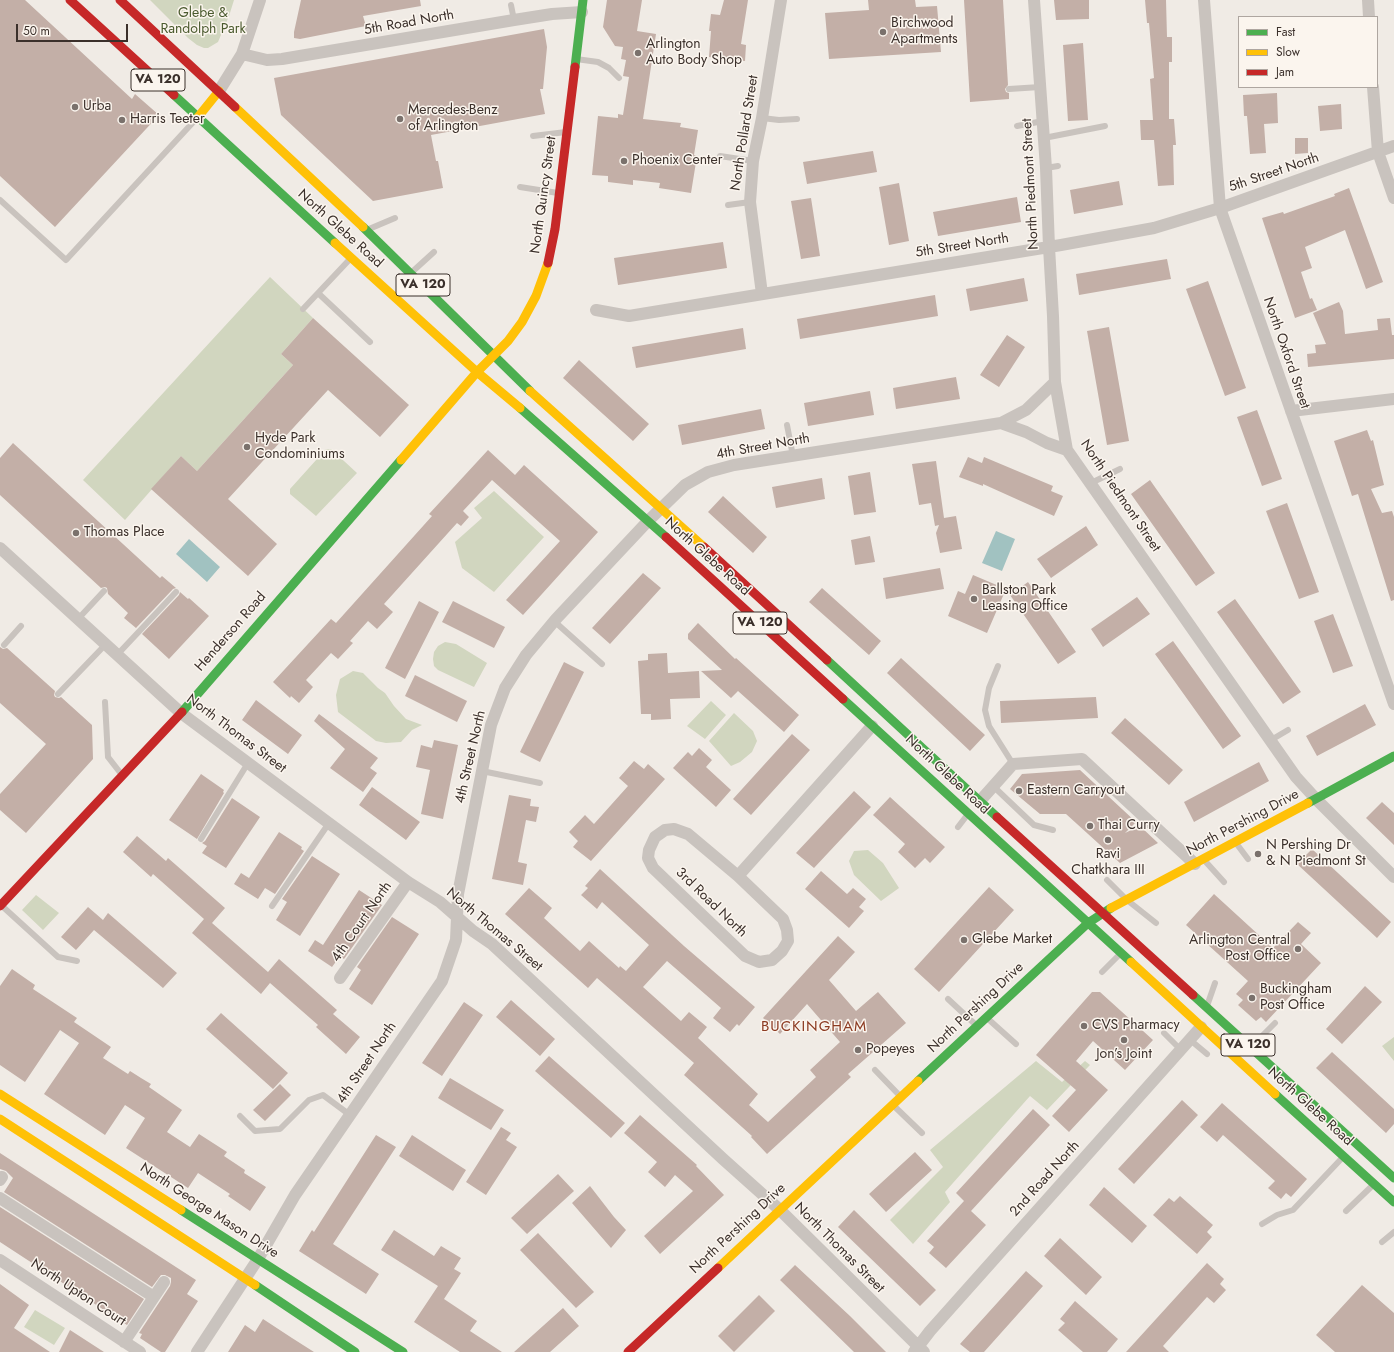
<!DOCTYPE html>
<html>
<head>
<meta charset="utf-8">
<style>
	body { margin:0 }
	#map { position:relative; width:1394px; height:1352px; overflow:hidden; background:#f0ebe5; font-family:Jost,sans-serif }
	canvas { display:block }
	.legend { position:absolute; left:1238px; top:16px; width:140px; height:72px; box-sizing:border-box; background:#fbf5ee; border:1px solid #aea6a0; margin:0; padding:5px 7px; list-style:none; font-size:12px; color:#3b302b }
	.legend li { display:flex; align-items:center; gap:8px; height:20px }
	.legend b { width:20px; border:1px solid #aea6a0 }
	.scale { position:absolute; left:16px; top:24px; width:112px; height:18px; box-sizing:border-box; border:2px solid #3b302b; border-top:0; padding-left:5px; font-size:12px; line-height:14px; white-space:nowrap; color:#3b302b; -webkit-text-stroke:3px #fbf5ee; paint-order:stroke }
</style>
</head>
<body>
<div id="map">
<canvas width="1394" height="1352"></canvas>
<ul class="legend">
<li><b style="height:5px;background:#4caf50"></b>Fast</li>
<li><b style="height:5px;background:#ffc107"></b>Slow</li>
<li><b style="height:5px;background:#c62828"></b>Jam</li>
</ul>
<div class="scale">50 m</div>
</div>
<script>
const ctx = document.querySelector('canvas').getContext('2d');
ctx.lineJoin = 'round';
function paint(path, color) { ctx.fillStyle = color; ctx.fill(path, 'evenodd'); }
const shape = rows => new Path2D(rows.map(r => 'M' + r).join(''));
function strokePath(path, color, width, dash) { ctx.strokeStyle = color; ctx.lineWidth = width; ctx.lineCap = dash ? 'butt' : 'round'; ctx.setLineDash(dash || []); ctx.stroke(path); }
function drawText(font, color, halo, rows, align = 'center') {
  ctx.font = font + ' Jost,sans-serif'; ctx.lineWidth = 3; ctx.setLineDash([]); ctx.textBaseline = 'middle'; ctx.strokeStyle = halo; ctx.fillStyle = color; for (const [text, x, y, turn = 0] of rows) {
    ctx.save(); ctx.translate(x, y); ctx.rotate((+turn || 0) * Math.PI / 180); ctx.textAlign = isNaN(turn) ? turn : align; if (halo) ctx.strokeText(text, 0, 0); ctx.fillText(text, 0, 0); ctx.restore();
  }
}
const green = shape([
	[150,0,234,0,229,16,218,42,208,48,204,48,197,45,188,38],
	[270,277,313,318,281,354,293,365,197,471,181,456,125,520,83,480],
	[326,449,331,449,357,473,316,516,290,494,290,489],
	[494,491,544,537,494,592,462,568,455,542,482,518,474,508],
	[445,642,456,644,487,663,474,687,438,670,434,666,433,659,434,652,438,646],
	[353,671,363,673,378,688,385,693,394,706,406,719,422,725,412,730,401,742,386,743,376,741,338,712,336,695,340,679],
	[711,701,726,715,705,739,687,726],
	[734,713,753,731,757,741,752,752,740,762,731,766,709,741],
	[868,850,883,863,899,888,881,901,854,875,849,861,854,851],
	[36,895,59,913,43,930,22,910],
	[1394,1037,1394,1061,1382,1046],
	[1036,1061,1062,1082,1085,1061,1090,1065,1047,1110,1030,1096,945,1192,950,1202,913,1244,890,1220,943,1167,930,1150],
	[35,1310,65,1328,54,1345,24,1327]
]);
const water = shape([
	[996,531,1015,539,1002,571,982,563],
	[189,539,220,567,207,582,176,554]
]);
const building = shape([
	[0,0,25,0,132,99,135,94,159,115,55,227,0,176],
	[301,0,420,0,421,6,363,16,366,26,300,39,294,38,294,32],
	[607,0,642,0,637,31,656,34,643,119,681,123,680,127,698,130,694,155,697,156,691,193,659,188,660,183,633,180,633,185,608,182,608,176,592,175,598,116,618,118,618,114,623,115,629,77,623,76,626,60,621,59,623,47,615,46,603,27],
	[724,0,748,0,741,44,746,45,745,61,709,57,711,31,709,31,711,14,720,15],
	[868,0,915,0,916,7,937,6,941,52,829,59,825,13,869,10],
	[964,0,1003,0,1008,85,1005,89,1006,92,1009,93,1009,99,970,102],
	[1054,0,1089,0,1089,19,1056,20],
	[1145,0,1166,0,1167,37,1172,37,1172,62,1169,62,1169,119,1174,119,1176,145,1173,145,1174,185,1158,186,1154,140,1141,140,1140,120,1153,120,1150,79,1154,78,1149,23,1147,23],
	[544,29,547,47,543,89,540,89,545,114,431,135,436,161,438,161,443,188,373,201,281,115,274,78],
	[1083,43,1088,120,1068,121,1063,45],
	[1277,93,1278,123,1264,124,1266,153,1250,154,1247,116,1244,116,1243,95],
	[1341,104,1342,129,1320,131,1318,106],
	[1295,138,1308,138,1308,153,1295,154],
	[873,151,877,172,807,184,803,162],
	[1119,181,1123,205,1074,214,1070,190],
	[899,183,909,241,889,245,879,187],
	[1349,188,1383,282,1366,289,1345,230,1305,247,1312,268,1301,272,1310,299,1312,298,1317,310,1295,318,1262,218,1283,212,1284,214,1335,196,1334,194],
	[1017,197,1021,222,938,236,933,212],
	[811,198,820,256,801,259,791,201],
	[723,242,727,268,618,285,614,258],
	[1167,259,1171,279,1079,295,1076,274],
	[1024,278,1028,301,970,311,966,289],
	[1208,281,1246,388,1225,396,1186,289],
	[935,295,938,316,800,339,797,319],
	[1339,302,1343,311,1345,334,1378,330,1377,319,1390,318,1392,335,1394,335,1394,359,1308,367,1307,354,1316,353,1315,345,1326,344,1313,313],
	[313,318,409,405,380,437,328,390,228,499,277,544,248,576,151,489,181,456,197,471,293,365,281,354],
	[1109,327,1129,441,1107,445,1087,331],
	[743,328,746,349,636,368,632,347],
	[1007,335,1025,347,999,387,980,375],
	[579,360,649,424,633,441,563,378],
	[956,377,960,399,896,409,893,388],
	[870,391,874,415,808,426,804,403],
	[761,409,765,429,682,445,678,425],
	[1257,410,1282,479,1262,486,1237,417],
	[1367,430,1371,441,1373,440,1384,485,1371,489,1382,513,1392,511,1394,517,1394,600,1391,601,1358,494,1352,496,1334,441],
	[13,443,160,578,162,576,176,588,173,589,136,628,124,618,128,613,108,594,107,588,105,587,101,588,0,495,0,458],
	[488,450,515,475,524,465,598,532,523,615,506,600,560,541,492,480,463,511,469,517,461,526,457,523,384,604,393,612,377,629,368,621,350,641,353,643,338,659,331,653,306,680,313,687,299,703,291,696,290,698,273,682,331,619,336,623,432,516,429,514],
	[968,457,982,463,984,457,1053,486,1051,491,1063,496,1054,516,983,484,983,486,959,477],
	[936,461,944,518,956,516,962,549,940,553,936,533,939,525,935,526,931,503,919,505,912,464],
	[870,472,876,512,854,515,848,476],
	[822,478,825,499,776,508,772,487],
	[1150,480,1215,573,1196,586,1131,494],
	[723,496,767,537,753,553,708,512],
	[1287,503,1319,592,1299,599,1266,511],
	[1086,526,1098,545,1051,578,1037,559],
	[870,536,875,562,855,565,851,540],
	[940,568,944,589,886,599,883,578],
	[643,573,661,588,610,644,592,628],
	[973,575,1006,589,987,633,948,616,958,591,965,594],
	[1028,582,1076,652,1058,664,1010,595],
	[822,588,881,641,869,655,809,602],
	[180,592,188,599,189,598,209,616,169,659,142,634,179,595],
	[1137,597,1150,614,1103,647,1091,629],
	[1235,599,1301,692,1283,704,1217,612],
	[419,601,439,612,405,679,385,668],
	[453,601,505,627,494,648,442,622],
	[1333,614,1353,666,1333,673,1314,621],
	[698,623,735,659,736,658,799,715,784,732,738,691,731,698,701,671,722,670,688,639,688,634],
	[1173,641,1241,736,1223,749,1155,654],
	[0,647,3,649,7,648,55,691,54,695,55,697,59,698,61,697,92,725,93,759,26,833,0,810,0,794,46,744,0,703],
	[667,653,668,673,699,671,700,698,670,699,671,719,651,720,651,714,641,714,638,661,648,660,648,654],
	[901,658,985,735,970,751,887,673],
	[564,662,584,672,540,762,520,752],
	[415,675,467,701,457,722,405,696],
	[1096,697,1098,718,1001,723,1000,701],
	[256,700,302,735,288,754,242,720],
	[1365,704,1376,725,1317,756,1306,736],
	[319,714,378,758,370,768,377,773,363,792,330,768,345,749,314,721],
	[1125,718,1183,770,1169,785,1111,733],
	[792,734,810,750,751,815,733,799],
	[434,740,458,745,443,819,421,814,430,770,416,767,421,745,432,748],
	[699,748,712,760,706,767,731,790,716,807,673,768,688,752,692,756],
	[634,761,644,769,648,764,665,779,591,861,573,847,578,841,569,832,585,815,594,824,628,786,619,778],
	[1259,762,1269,781,1194,822,1184,802],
	[1080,770,1136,822,1125,833,1140,826,1158,843,1120,863,1066,814,1040,814,1010,789,1022,774],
	[201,774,224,790,223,792,224,793,197,839,169,820],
	[372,787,420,822,406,840,359,805],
	[854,791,871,807,814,868,796,853],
	[509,795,531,799,530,806,539,807,536,822,526,820,518,862,527,864,523,885,492,879],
	[890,797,945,847,930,863,925,858,915,868,898,852,905,844,873,815],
	[232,798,260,817,226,868,202,853,207,846,202,843,205,841],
	[1382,802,1394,813,1394,845,1366,818],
	[279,832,302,847,301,849,304,851,275,894,265,888,258,899,234,884,241,873,249,878],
	[137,836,166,861,168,858,225,908,212,923,268,972,279,959,337,1010,333,1014,360,1037,346,1054,316,1027,318,1025,270,983,261,994,192,933,204,919,153,874,151,877,123,852],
	[1312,849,1391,922,1377,938,1297,864],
	[312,856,340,874,300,936,276,920,287,902,282,899],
	[600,869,684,946,755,1007,739,1026,737,1024,730,1032,713,1018,721,1008,667,961,643,987,681,1021,689,1012,707,1027,698,1038,758,1094,749,1105,768,1122,816,1077,810,1070,840,1042,807,1004,780,1034,763,1018,838,936,855,952,829,980,856,1011,878,992,906,1023,848,1074,851,1077,767,1154,751,1137,752,1136,684,1075,694,1063,597,978,588,988,505,914,529,888,552,908,544,918,580,951,589,941,619,968,620,966,626,971,649,945,602,902,597,909,581,895,588,888,585,886],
	[821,871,847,894,853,888,866,899,859,907,864,911,849,928,805,889],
	[989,887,1014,910,939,992,914,969],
	[359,890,382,905,344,959,340,956,332,967,308,951,315,940,323,945],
	[1214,894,1273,948,1298,922,1311,933,1301,944,1321,963,1266,1022,1261,1017,1256,1021,1238,1005,1243,1000,1236,994,1248,981,1186,925],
	[88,907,103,920,108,913,177,973,163,988,94,930,76,950,61,937],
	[392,917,419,934,372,1005,349,989,361,970,357,967],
	[12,969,35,985,33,989,77,1018,74,1022,111,1047,103,1058,128,1074,130,1071,141,1078,151,1084,149,1087,182,1110,167,1132,190,1147,199,1134,227,1152,224,1156,245,1170,244,1173,266,1187,250,1211,228,1196,230,1194,198,1173,188,1188,126,1148,145,1118,125,1105,105,1135,44,1094,79,1043,60,1030,25,1082,0,1065,0,986],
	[1365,986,1382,1002,1342,1044,1326,1029],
	[1092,992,1100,992,1153,1040,1125,1070,1093,1041,1076,1061,1108,1090,1069,1132,1052,1116,1076,1090,1036,1055],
	[511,1000,555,1039,540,1056,496,1017],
	[464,1002,483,1015,442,1076,422,1063],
	[221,1013,288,1073,273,1089,206,1029],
	[1332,1052,1394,1109,1394,1124,1386,1133,1316,1068],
	[549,1056,625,1123,611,1138,535,1071],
	[450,1078,504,1110,491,1130,438,1098],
	[280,1084,291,1095,265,1121,253,1110],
	[1182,1100,1198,1115,1134,1184,1118,1169],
	[1222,1103,1307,1179,1291,1197,1286,1193,1281,1199,1268,1188,1275,1181,1223,1135,1217,1142,1200,1127],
	[1033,1109,1050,1125,971,1211,986,1225,946,1268,929,1253,934,1247,927,1241,964,1201,956,1193],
	[640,1115,697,1165,696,1166,724,1195,660,1254,644,1236,693,1191,675,1175,665,1187,648,1172,657,1162,624,1133],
	[501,1127,511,1133,506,1140,517,1147,486,1195,466,1182],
	[376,1135,396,1147,333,1244,379,1274,366,1294,299,1251,312,1230,314,1232],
	[412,1135,466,1170,453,1191,399,1156],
	[915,1152,932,1170,886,1212,869,1194],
	[0,1153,196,1280,187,1294,198,1301,165,1352,161,1352,140,1338,142,1334,139,1333,170,1286,171,1282,171,1278,165,1275,161,1275,152,1287,4,1192,13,1178,6,1171,0,1169],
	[558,1174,574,1191,527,1234,511,1218],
	[590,1186,614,1217,626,1230,611,1248,572,1203],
	[1104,1187,1147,1226,1132,1243,1089,1205],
	[1180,1196,1213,1225,1207,1232,1212,1237,1197,1254,1153,1215,1169,1198,1174,1202],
	[0,1207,144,1299,127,1325,0,1242],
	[854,1210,936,1290,920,1306,838,1227],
	[394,1230,434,1256,441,1246,461,1258,454,1269,461,1273,444,1299,477,1321,470,1331,502,1352,460,1352,414,1322,438,1286,381,1250],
	[538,1233,594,1292,576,1308,520,1250],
	[1060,1238,1102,1277,1086,1295,1044,1256],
	[1207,1263,1224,1279,1220,1284,1226,1290,1214,1303,1207,1297,1163,1346,1169,1352,1126,1352],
	[795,1265,850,1316,886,1352,854,1352,780,1280],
	[1026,1271,1043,1286,984,1352,970,1352,960,1344],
	[0,1284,29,1305,14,1328,50,1352,0,1352],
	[1362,1285,1394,1313,1394,1352,1335,1352,1316,1335],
	[759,1295,775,1311,734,1352,718,1336],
	[1075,1301,1118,1339,1107,1352,1083,1352,1058,1330,1065,1323,1060,1319],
	[563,1308,579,1326,550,1352,514,1352],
	[263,1319,292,1338,314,1352,228,1352,245,1325,255,1332],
	[70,1330,104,1352,59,1352]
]);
const lane = shape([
	[511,5,514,20],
	[576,59,598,62,609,68,619,78],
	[1009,89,1040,87],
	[762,118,779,120,797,119],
	[1017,126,1043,121],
	[533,136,566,132],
	[1044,138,1105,126],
	[720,156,753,161],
	[1046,168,1058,166],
	[520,187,558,193],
	[0,200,66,260,197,118],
	[728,205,750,202],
	[369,229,395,218],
	[412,272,434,252],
	[318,293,370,342],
	[303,309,350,259],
	[787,425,793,456],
	[1091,483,1120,469],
	[78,619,104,591],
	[554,621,602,664],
	[4,645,21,626],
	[117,655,176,592],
	[998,666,989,688,985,710,989,726,1013,764],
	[58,694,106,644],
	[105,702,108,757,122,775],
	[1271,740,1288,730],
	[482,771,540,783],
	[993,786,1034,825,1053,830],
	[958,827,968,814],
	[201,839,248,763],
	[1236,843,1248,859],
	[1205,861,1224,882],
	[1107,880,1127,900,1156,923],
	[2,906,58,957,77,961],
	[272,906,329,823],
	[1102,972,1119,955],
	[948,999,977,1026],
	[1207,1006,1215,983],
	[987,1018,1016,1044],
	[1164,1033,1180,1049],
	[1189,1039,1207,1054],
	[1252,1046,1275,1023],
	[875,1070,901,1097],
	[894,1106,922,1133],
	[240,1116,255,1131,280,1129,309,1100,323,1095,350,1115],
	[1346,1211,1372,1186],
	[1262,1224,1277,1215,1293,1210,1343,1157],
	[1382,1242,1394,1232]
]);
const street = shape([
	[1034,0,1046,168,1049,247,1053,316,1055,382,1067,450,1296,777,1316,799,1394,877],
	[1204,0,1220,208,1394,704],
	[1368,0,1369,17],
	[242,54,267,60,282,59,514,20,552,14,582,12],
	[1373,87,1378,152,1394,198],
	[219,91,242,54,260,0],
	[762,294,750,202,753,161,762,118,781,0],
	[596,310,629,316,1061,245,1154,228,1220,208,1394,146],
	[1291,411,1394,399],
	[1001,423,1026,432,1047,443,1067,450],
	[0,548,181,713,408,882,440,902,473,931,492,944,723,1159,780,1210,924,1352],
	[980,801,1013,764,1082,759,1195,864],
	[738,876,688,834,674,829,665,830,655,837,649,850,648,858,653,868,745,956,759,962,772,960,782,951,788,941,787,930,783,919,738,876,872,726],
	[340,978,408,882],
	[0,1180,2,1177],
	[0,1198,154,1297,124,1342],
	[0,1260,140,1352],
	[154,1297,164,1282],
	[197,1352,258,1259,295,1195,442,981,456,940,458,894,491,725,505,688,526,655,556,619,648,521,685,485,708,472,734,465,1001,423,1026,410,1055,382],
	[914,1352,930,1331,1201,1027]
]);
const fast = shape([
	[575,67,583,0],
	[174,95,335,243],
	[363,227,530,391],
	[520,408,666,537],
	[827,660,997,817],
	[843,699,1131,962],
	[182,712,401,460],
	[1308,803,1394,756],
	[1193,995,1394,1178],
	[918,1081,1088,923,1111,908],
	[1275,1094,1394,1202],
	[181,1210,403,1352],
	[255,1285,355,1352]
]);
const slow = shape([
	[235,107,363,227],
	[198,117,219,91],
	[335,243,477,372,520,408],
	[530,391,704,547],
	[401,460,477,372,508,341,522,322,536,296,548,263],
	[1111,908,1308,803],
	[1131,962,1275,1094],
	[0,1094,181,1210],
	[0,1119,255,1285],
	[718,1268,918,1081]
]);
const jam = shape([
	[70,0,174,95],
	[120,0,235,107],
	[548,263,555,229,575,67],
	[666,537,843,699],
	[704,547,827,660],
	[997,817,1193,995],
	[0,906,182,712],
	[628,1352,718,1268]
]);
const markers = [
	[883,32,4,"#7a716c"],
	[638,53,4,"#7a716c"],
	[75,107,4,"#7a716c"],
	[400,119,4,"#7a716c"],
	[122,120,4,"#7a716c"],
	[624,161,4,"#7a716c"],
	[247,447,4,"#7a716c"],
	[76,533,4,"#7a716c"],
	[974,599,4,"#7a716c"],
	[1019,791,4,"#7a716c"],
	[1090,826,4,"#7a716c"],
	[1108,840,4,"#7a716c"],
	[1258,854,4,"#7a716c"],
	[964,940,4,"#7a716c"],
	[1298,949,4,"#7a716c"],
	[1252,998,4,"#7a716c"],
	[1084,1026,4,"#7a716c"],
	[1124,1040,4,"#7a716c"],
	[858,1050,4,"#7a716c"]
];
const shields = [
	[158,80,54],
	[423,285,54],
	[760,623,54],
	[1248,1045,54]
];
const shieldNames = [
	["VA 120",158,80],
	["VA 120",423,285],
	["VA 120",760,623],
	["VA 120",1248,1045]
];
const parkNames = [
	["Glebe &",203,14],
	["Randolph Park",203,30]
];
const streetNames = [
	["5th Road North",409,23,-10],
	["North Pollard Street",745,133,-81],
	["5th Street North",1274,173,-19],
	["North Piedmont Street",1031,184,-93],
	["North Quincy Street",544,195,-82],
	["North Glebe Road",340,229,42],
	["5th Street North",962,246,-9],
	["North Oxford Street",1286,353,71],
	["4th Street North",763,447,-10],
	["North Piedmont Street",1120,496,56],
	["North Glebe Road",707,557,42],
	["Henderson Road",231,632,-49],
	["North Thomas Street",236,734,37],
	["4th Street North",471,757,-77],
	["North Glebe Road",947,775,43],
	["North Pershing Drive",1243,823,-28],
	["3rd Road North",711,903,44],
	["4th Court North",362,922,-55],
	["North Thomas Street",494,930,40],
	["North Pershing Drive",976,1008,-43],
	["4th Street North",367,1063,-56],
	["North Glebe Road",1310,1107,42],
	["2nd Road North",1045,1179,-48],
	["North George Mason Drive",209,1211,33],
	["North Pershing Drive",738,1229,-43],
	["North Thomas Street",839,1248,45],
	["North Upton Court",78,1293,33]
];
const poiNames = [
	["Birchwood",891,24],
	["Apartments",891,40],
	["Arlington",646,45],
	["Auto Body Shop",646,61],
	["Urba",83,107],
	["Mercedes-Benz",408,111],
	["of Arlington",408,127],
	["Harris Teeter",130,120],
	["Phoenix Center",632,161],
	["Hyde Park",255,439],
	["Condominiums",255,455],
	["Thomas Place",84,533],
	["Ballston Park",982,591],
	["Leasing Office",982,607],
	["Eastern Carryout",1027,791],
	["Thai Curry",1098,826],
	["N Pershing Dr",1266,846],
	["& N Piedmont St",1266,862],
	["Ravi",1108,855,"center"],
	["Chatkhara III",1108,871,"center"],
	["Glebe Market",972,940],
	["Arlington Central",1290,941,"right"],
	["Post Office",1290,957,"right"],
	["Buckingham",1260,990],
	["Post Office",1260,1006],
	["CVS Pharmacy",1092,1026],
	["Popeyes",866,1050],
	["Jon’s Joint",1124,1055,"center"]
];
const neighbourhoodNames = [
	["BUCKINGHAM",814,1027]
];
paint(green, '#d1d6bf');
paint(water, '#a1c2c1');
paint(building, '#c3afa7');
strokePath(lane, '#c9c3be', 6);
strokePath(street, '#c9c3be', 12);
strokePath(fast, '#4caf50', 9);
strokePath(slow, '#ffc107', 9);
strokePath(jam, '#c62828', 9);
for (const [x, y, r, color] of markers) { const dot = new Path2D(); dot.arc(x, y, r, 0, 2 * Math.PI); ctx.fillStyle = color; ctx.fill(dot); strokePath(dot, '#fbf5ee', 1.5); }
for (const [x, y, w] of shields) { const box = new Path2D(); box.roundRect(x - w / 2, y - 11, w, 22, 3); ctx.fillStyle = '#fbf5ee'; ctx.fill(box); strokePath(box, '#3b302b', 1); }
drawText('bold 13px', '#3b302b', null, shieldNames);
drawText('14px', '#4a5a2e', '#fbf5ee', parkNames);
drawText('14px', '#3b302b', '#fbf5ee', streetNames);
drawText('14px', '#3b302b', '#fbf5ee', poiNames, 'left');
ctx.letterSpacing = '1px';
drawText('15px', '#8c3b22', '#fbf5ee', neighbourhoodNames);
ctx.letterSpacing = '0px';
</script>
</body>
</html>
